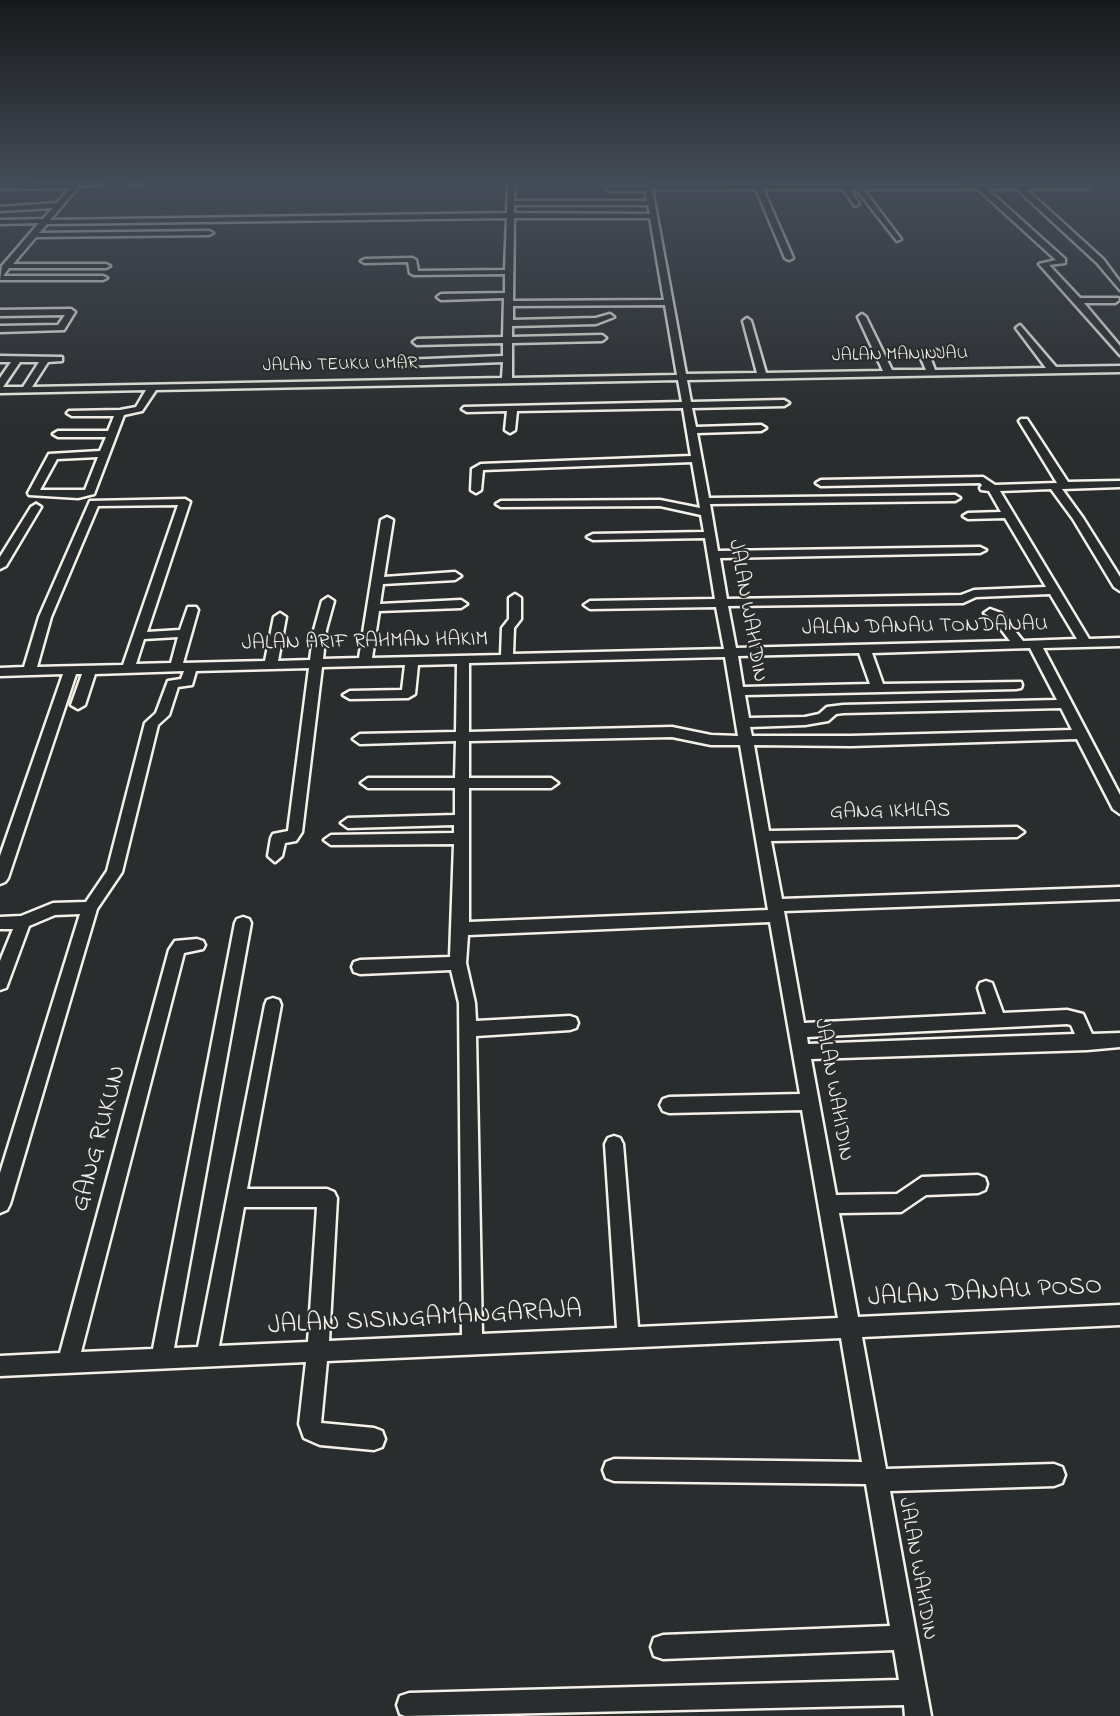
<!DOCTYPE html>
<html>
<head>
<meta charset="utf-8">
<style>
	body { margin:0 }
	canvas { display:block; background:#2a2d2e }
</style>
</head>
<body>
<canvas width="1120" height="1716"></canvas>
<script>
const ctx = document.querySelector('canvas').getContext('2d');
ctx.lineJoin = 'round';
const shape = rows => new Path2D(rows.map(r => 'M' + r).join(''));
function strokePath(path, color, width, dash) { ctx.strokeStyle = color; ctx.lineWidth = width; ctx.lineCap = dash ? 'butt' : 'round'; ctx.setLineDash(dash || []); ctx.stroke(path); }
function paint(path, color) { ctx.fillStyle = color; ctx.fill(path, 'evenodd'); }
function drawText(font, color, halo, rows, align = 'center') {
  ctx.font = font + ' "Indie Flower",sans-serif'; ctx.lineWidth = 4.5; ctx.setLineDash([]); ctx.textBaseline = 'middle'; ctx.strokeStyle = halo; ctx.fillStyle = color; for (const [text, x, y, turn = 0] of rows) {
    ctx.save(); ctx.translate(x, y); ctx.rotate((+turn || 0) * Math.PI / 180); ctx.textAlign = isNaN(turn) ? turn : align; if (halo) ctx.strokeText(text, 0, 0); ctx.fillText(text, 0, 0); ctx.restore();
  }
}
const minor = shape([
	[104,184,79,186,50,220,507,213,508,184,515,184,514,201,647,201,646,191,610,191,606,189,610,187,645,187,645,184,1087,185,1091,187,1087,189,1026,189,1103,259,1120,282,1120,290,1097,263,1017,189,987,189,1065,259,1065,263,1049,265,1080,298,1118,298,1119,300,1115,303,1084,303,1120,346,1120,355,1039,264,1056,260,978,189,863,189,901,239,897,241,856,189,850,189,859,204,855,206,843,189,763,189,793,258,789,260,785,258,756,189,652,189,686,374,757,373,743,321,747,318,751,321,766,373,883,371,858,317,862,314,866,317,892,370,926,370,920,356,936,350,941,353,939,355,930,357,935,370,1046,368,1016,328,1020,325,1056,367,1120,366,1120,372,687,380,691,402,784,400,789,403,784,406,692,408,696,427,761,425,766,428,761,431,697,433,709,498,955,495,960,498,955,501,710,504,718,551,980,547,986,550,980,553,720,558,727,599,961,595,974,590,1046,587,1005,518,968,519,963,516,968,513,1001,512,989,491,981,490,980,488,982,485,980,483,821,486,816,483,821,480,983,477,995,485,1057,483,1019,421,1021,419,1027,419,1068,482,1120,481,1120,487,1062,489,1083,518,1120,577,1120,591,1114,587,1073,519,1051,489,1000,491,1089,639,1120,638,1120,646,1043,648,1120,795,1120,814,1113,809,1077,739,851,746,754,745,769,831,1017,827,1024,832,1017,837,771,841,782,899,1120,887,1120,899,784,911,804,1023,986,1014,978,988,980,983,986,981,992,983,1003,1013,1067,1010,1083,1014,1092,1034,1120,1033,1120,1047,1087,1050,811,1059,836,1195,897,1194,922,1177,978,1175,985,1178,987,1184,985,1190,978,1193,926,1195,901,1212,839,1213,858,1317,1120,1305,1120,1325,862,1337,886,1469,1054,1464,1062,1467,1065,1475,1062,1483,1054,1486,890,1491,931,1716,905,1716,904,1705,405,1716,400,1714,397,1705,400,1696,409,1693,899,1680,894,1650,663,1659,654,1656,651,1647,654,1638,663,1635,890,1626,866,1484,614,1481,606,1478,603,1470,606,1462,614,1459,862,1462,841,1338,327,1361,321,1423,374,1428,382,1431,385,1439,382,1447,374,1450,320,1445,304,1438,299,1424,306,1362,0,1376,0,1356,60,1353,169,950,175,941,197,939,203,941,205,945,203,949,184,953,81,1352,153,1349,235,923,237,919,243,917,249,919,251,923,174,1348,198,1347,265,1005,267,1000,273,998,279,1000,281,1005,247,1189,327,1189,334,1192,337,1198,329,1341,462,1335,459,1003,451,970,360,974,354,972,352,967,354,962,360,960,450,957,454,844,331,845,324,840,331,835,454,833,454,825,348,828,341,823,348,818,455,815,455,788,368,788,361,783,368,778,455,778,456,741,360,744,353,739,360,734,456,732,457,664,418,665,415,694,408,698,350,699,343,695,350,691,402,690,405,665,322,667,302,832,296,841,285,843,282,856,275,862,268,856,271,838,273,834,288,831,309,668,196,671,192,685,178,687,169,715,158,725,122,872,97,909,10,1204,7,1210,0,1213,0,1173,80,914,55,915,29,926,8,983,6,988,0,990,0,961,13,929,0,929,0,917,21,916,53,903,86,902,107,871,145,723,156,713,168,681,181,679,184,671,95,674,85,705,78,709,71,705,82,674,76,674,8,878,5,882,0,884,0,856,63,674,0,676,0,668,24,667,39,617,90,501,185,499,190,502,147,632,180,630,188,607,196,607,198,610,183,663,265,661,274,617,280,613,286,617,278,661,310,660,314,630,322,601,328,597,334,601,326,630,323,659,359,658,381,520,387,517,393,520,384,577,455,572,461,576,455,580,383,584,380,604,461,600,467,604,461,608,379,611,372,658,501,655,502,628,509,619,509,598,515,594,521,598,521,619,514,628,513,654,724,649,716,607,590,609,584,605,590,601,715,599,705,538,593,540,587,537,593,534,704,532,701,515,660,506,501,507,496,504,501,501,660,500,700,508,692,462,483,470,481,490,476,493,471,490,472,469,481,464,691,456,683,408,517,411,515,430,510,433,505,430,507,411,467,412,462,409,464,407,682,402,678,380,156,390,142,411,124,415,94,494,78,498,29,495,28,493,49,454,100,451,106,437,58,437,53,434,58,431,108,431,114,416,72,416,67,413,69,411,120,410,136,407,146,390,0,393,0,378,11,362,0,362,0,356,62,357,62,361,48,362,32,387,502,378,503,362,402,366,397,363,402,360,503,356,503,343,417,345,413,342,417,339,503,337,504,298,441,300,437,297,441,294,505,293,505,274,414,275,410,273,408,262,365,263,361,261,365,259,412,258,416,260,418,271,505,270,507,218,47,224,39,233,209,231,213,233,209,235,36,237,13,264,106,264,110,266,106,268,9,268,3,276,103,276,107,278,103,280,0,280,2,266,39,223,0,224,0,220,43,219,53,208,0,211,0,207,57,203,70,188,0,189,0,185,104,184],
	[514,205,648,205,650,214,514,213,514,205],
	[514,218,650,218,664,300,513,301,514,218],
	[665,305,677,375,512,378,512,343,602,341,606,338,602,335,512,337,512,326,596,324,614,317,610,314,596,318,513,320,513,306,665,305],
	[20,362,39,362,23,387,3,387,20,362],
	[98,457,85,490,40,490,57,459,98,457],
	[178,505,123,665,37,667,51,617,98,506,178,505],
	[1050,594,1077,639,1023,641,1001,613,990,609,984,613,993,619,1010,641,736,648,728,606,963,603,976,597,1050,594],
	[178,637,171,663,136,664,144,639,178,637],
	[1030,648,1057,700,843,705,827,707,819,714,805,717,749,718,745,695,1016,689,1021,688,1022,685,1021,682,883,684,872,653,1030,648],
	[859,653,870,684,743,687,738,656,859,653],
	[725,657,738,736,711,735,672,727,469,732,469,663,725,657],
	[1061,708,1072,730,851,736,752,736,750,727,805,725,828,721,836,714,843,713,1061,708],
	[672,737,711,745,740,745,768,910,469,922,469,788,551,788,558,783,551,778,469,778,469,741,672,737],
	[770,922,800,1094,669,1097,663,1099,660,1105,663,1111,669,1113,802,1110,838,1318,638,1327,623,1144,620,1138,614,1136,608,1138,605,1144,617,1328,482,1334,476,1036,570,1030,576,1028,578,1023,576,1018,570,1016,476,1021,475,1003,466,963,468,935,770,922],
	[1067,1024,1071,1025,1075,1034,808,1044,807,1037,1067,1024],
	[244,1207,317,1207,308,1342,219,1346,244,1207],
	[131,184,141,184,137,186,131,184],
	[0,310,71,309,75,312,64,330,0,332,0,326,58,325,65,315,0,316,0,310],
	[36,504,41,507,6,566,0,569,0,557,31,507,36,504]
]);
const farStreetnames = [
	["JALAN MANINJAU",900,356,-1],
	["JALAN TEUKU UMAR",340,366,-1]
];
const streetNames = [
	["JALAN WAHIDIN",746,611,80],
	["JALAN DANAU TONDANAU",925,628,-1],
	["JALAN ARIF RAHMAN HAKIM",365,643,-1],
	["GANG IKHLAS",890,813,-1],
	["JALAN WAHIDIN",832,1090,80],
	["JALAN WAHIDIN",916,1569,80]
];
const nearStreetnames = [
	["GANG RUKUN",101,1139,-75],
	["JALAN DANAU POSO",985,1294,-3],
	["JALAN SISINGAMANGARAJA",425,1320,-3]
];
strokePath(minor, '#f4f1e8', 5);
paint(minor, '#2a2d2e');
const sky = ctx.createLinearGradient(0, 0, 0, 424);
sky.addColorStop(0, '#171919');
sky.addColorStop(0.43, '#444c57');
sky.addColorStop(1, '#444c5700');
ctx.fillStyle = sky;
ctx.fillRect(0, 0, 1120, 424);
drawText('18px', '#f4f1e8', '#2a2d2e', farStreetnames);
drawText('21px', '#f4f1e8', '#2a2d2e', streetNames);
drawText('26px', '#f4f1e8', '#2a2d2e', nearStreetnames);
</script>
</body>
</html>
